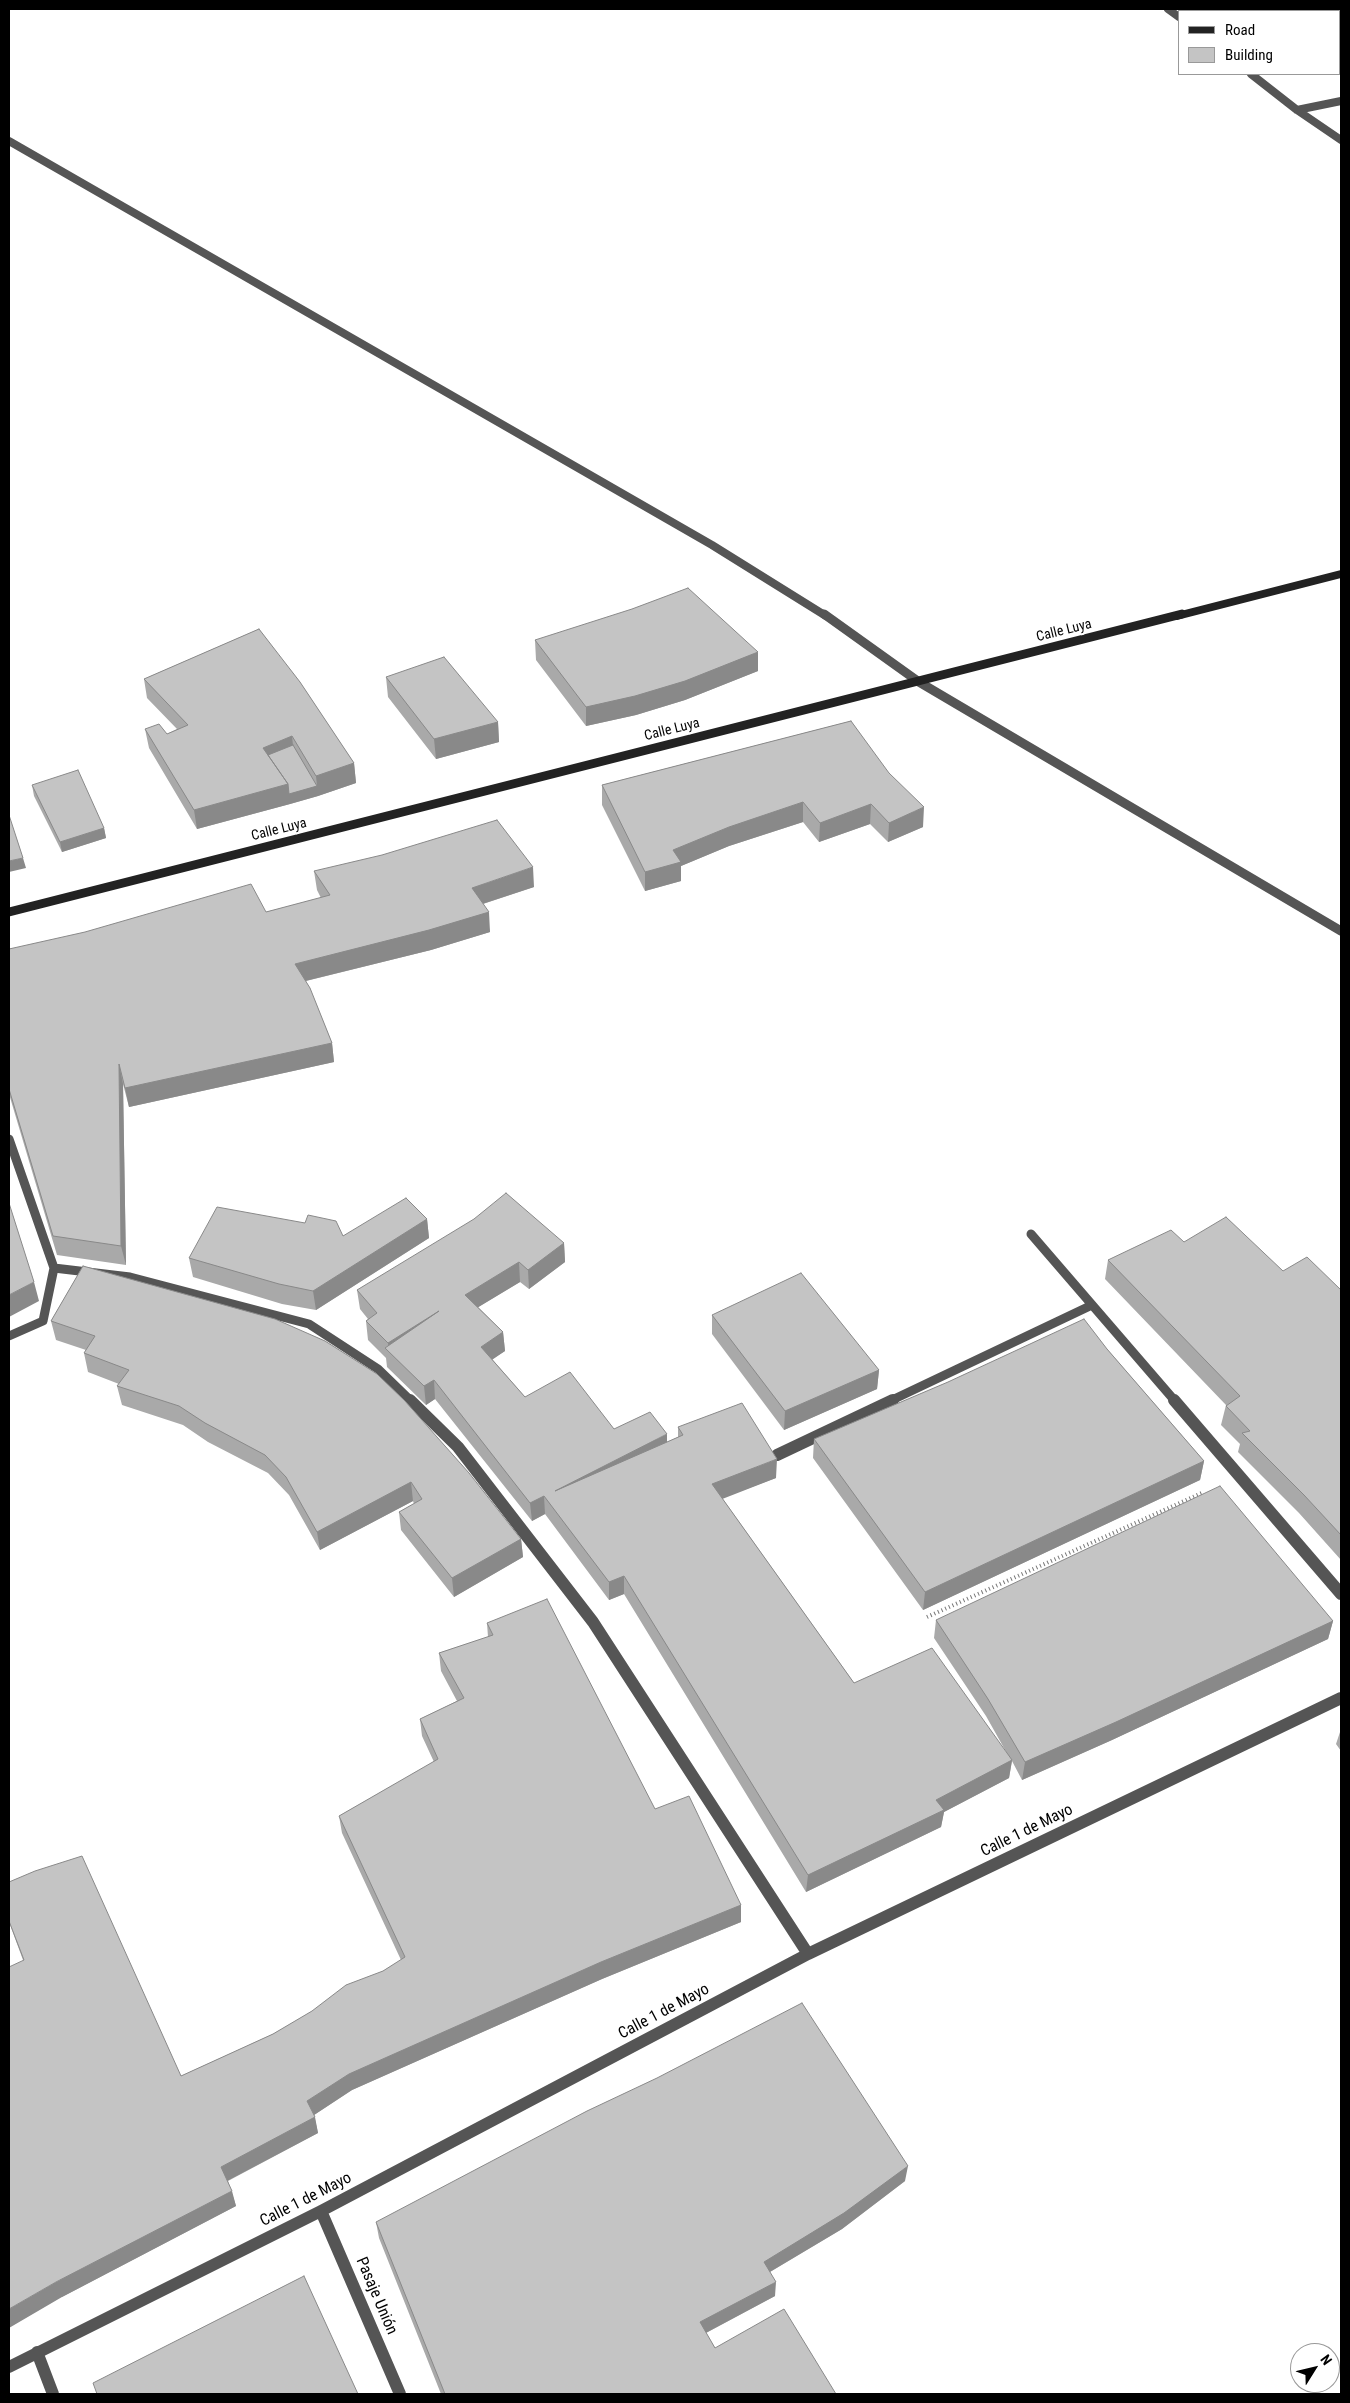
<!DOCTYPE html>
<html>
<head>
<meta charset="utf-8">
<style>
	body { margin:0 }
	#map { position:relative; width:1350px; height:2403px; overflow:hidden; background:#fff; font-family:"Roboto Condensed",sans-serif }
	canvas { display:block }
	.frame { position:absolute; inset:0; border:10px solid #000; pointer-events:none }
	.legend { position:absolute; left:1178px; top:10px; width:162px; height:65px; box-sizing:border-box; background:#fff; border:1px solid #999; margin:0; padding:6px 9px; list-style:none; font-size:15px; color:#000 }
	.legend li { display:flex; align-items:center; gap:10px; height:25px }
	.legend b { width:25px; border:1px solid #999 }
	.north { position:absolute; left:1290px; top:2343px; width:50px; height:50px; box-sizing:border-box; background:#fff; border:1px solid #999; border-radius:50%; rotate:54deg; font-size:14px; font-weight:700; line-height:20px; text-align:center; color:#000 }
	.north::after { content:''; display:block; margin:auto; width:18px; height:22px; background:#000; clip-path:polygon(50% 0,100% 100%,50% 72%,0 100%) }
</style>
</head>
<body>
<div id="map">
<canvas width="1350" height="2403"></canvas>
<div class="frame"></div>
<ul class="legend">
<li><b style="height:6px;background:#222"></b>Road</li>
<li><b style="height:14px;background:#c4c4c4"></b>Building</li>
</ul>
<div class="north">N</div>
</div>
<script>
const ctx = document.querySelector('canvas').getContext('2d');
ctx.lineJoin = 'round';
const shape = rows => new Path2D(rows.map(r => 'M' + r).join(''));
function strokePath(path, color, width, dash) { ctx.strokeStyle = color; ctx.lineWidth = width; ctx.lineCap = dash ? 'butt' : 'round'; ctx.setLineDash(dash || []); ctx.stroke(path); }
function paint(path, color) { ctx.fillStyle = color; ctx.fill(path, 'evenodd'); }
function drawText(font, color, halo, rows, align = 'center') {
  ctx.font = font + ' "Roboto Condensed",sans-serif'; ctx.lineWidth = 4; ctx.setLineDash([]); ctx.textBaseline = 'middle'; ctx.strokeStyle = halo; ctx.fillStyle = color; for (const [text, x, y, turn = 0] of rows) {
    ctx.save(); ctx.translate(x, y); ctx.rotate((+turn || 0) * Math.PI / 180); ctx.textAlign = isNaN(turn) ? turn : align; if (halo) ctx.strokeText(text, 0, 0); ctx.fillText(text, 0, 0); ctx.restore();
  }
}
const path = shape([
	[927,1617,1204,1492]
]);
const streetFar2 = shape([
	[1168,9,1179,17],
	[1251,74,1297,110,1341,140],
	[1297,110,1341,101],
	[9,141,712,545,826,616]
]);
const streetFar1 = shape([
	[824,614,919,682,1341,931],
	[9,1139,54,1268,43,1321,9,1336],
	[1031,1234,1175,1401],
	[54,1268,130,1277,309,1324,378,1369,411,1401],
	[890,1401,1092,1305]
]);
const street = shape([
	[410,1400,458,1447,593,1622,808,1954],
	[1174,1400,1341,1594],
	[777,1455,893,1400],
	[321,2211,400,2394],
	[37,2352,53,2394],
	[9,2367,321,2211,808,1954,1341,1698]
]);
const secondaryFar1 = shape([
	[1177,616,1341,574]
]);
const secondary = shape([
	[9,912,1182,614]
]);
const wall = shape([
	[259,629,354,763,356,783,318,796,290,804,197,829,149,748,145,729,167,734,177,729,147,698,144,679],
	[535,640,758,671,685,700,636,715,586,726,536,660],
	[386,677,498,722,499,742,436,759,388,697],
	[851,721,923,827,888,842,870,824,819,842,803,822,729,846,681,866,681,881,645,891,602,805,602,785],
	[32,785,104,828,106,838,62,852,34,796],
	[314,871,534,887,483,904,490,932,431,950,306,981,332,1043,334,1062,129,1107,123,1084,126,1265,57,1255,9,1094,9,949,266,912,321,898,317,890],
	[427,1219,429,1238,316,1310,282,1304,193,1277,189,1258,343,1236],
	[1184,1242,1283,1271,1341,1290,1341,1560,1299,1513,1238,1452,1240,1444,1221,1425,1226,1405,1105,1279,1108,1260],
	[564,1243,565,1262,529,1289,520,1282,478,1307,503,1332,505,1351,492,1359,525,1397,614,1429,667,1442,678,1437,678,1427,776,1478,722,1498,854,1683,1009,1757,986,1716,934,1638,936,1620,1333,1621,1328,1639,1112,1740,1022,1780,1012,1761,1009,1778,944,1812,941,1827,806,1892,624,1594,609,1600,545,1514,532,1521,435,1399,426,1405,387,1367,386,1358,368,1340,366,1321,368,1319,360,1309,357,1290],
	[83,1266,521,1539,523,1557,454,1597,401,1530,399,1512,414,1504,413,1501,320,1550,289,1495,268,1473,208,1442,183,1425,122,1405,117,1386,119,1384,88,1372,84,1353,86,1350,56,1340,51,1321],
	[712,1315,879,1370,877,1389,784,1430,712,1334],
	[1107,1349,1204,1461,1200,1480,923,1610,813,1458,814,1439],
	[487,1623,741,1905,741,1922,602,1979,352,2090,314,2115,318,2133,228,2181,236,2206,62,2297,23,1960,9,1922,9,1882,181,2076,273,2034,383,1971,401,1960,342,1833,339,1816,434,1762,422,1736,420,1719,457,1701,441,1671,439,1653,488,1637],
	[1341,1729,1341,1751,1336,1744],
	[905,2181,842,2229,770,2272,775,2296,706,2333,715,2348,836,2394,441,2394,379,2238,376,2222]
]);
const shadedWall = shape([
	[758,652,758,671,685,700,636,715,586,726,586,707],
	[498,722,499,742,436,759,434,739],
	[292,736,294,755,270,765,263,748],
	[354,763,356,783,318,796,290,804,197,829,194,810,288,784,317,786,316,776],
	[803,802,803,822,729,846,681,866,681,881,645,891,645,872,673,850,729,827],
	[871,804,870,824,819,842,820,823],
	[924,807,923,827,888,842,889,823],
	[104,828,106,838,62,852,60,842],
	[23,858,26,868,9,872,9,861],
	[533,867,534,887,473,907,472,888],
	[489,912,490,932,431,950,297,983,295,964],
	[332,1043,334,1062,129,1107,125,1088],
	[119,1064,123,1084,126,1265,121,1246],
	[427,1219,429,1238,316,1310,313,1291],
	[564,1243,565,1262,529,1289,528,1270],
	[519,1262,520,1282,467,1314,465,1295],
	[34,1282,39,1301,9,1317,9,1295],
	[439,1311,389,1352,388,1343],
	[503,1332,505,1351,483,1366,481,1347],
	[879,1370,877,1389,784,1430,785,1411],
	[434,1380,435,1399,426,1405,424,1386],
	[667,1434,667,1453,555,1491],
	[777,1459,776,1478,712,1503,712,1484],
	[1204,1461,1200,1480,923,1610,925,1592],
	[411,1482,413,1501,320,1550,317,1532],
	[544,1496,545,1514,532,1521,530,1503],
	[521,1539,523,1557,454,1597,452,1578],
	[624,1576,624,1594,609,1600,609,1582],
	[1333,1621,1328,1639,1112,1740,1022,1780,1025,1762],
	[1012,1760,1009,1778,944,1812,941,1827,806,1892,808,1875,936,1800],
	[741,1905,741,1922,602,1979,352,2090,311,2117,307,2101,349,2074,601,1962],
	[315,2117,318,2133,225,2182,221,2167],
	[908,2166,905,2181,842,2229,763,2276,764,2262],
	[232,2191,236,2206,62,2297,9,2328,9,2309,56,2282],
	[776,2282,775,2296,700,2336,700,2322]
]);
const building = shape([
	[688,588,758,652,685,681,635,696,586,707,535,640,632,609,688,588],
	[259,629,300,682,354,763,316,776,292,736,263,748,288,784,194,810,145,729,159,724,167,734,188,725,144,679,259,629],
	[444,657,498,722,434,739,386,677,444,657],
	[851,721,889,773,924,807,889,823,871,804,820,823,803,802,729,827,673,850,681,862,645,872,602,785,851,721],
	[293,745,317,786,289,794,288,784,268,755,293,745],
	[78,770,104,828,60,842,32,785,78,770],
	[9,815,23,858,9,861,9,815],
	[497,820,533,867,472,888,489,912,429,930,295,964,310,988,332,1043,125,1088,119,1064,121,1246,53,1236,9,1089,9,949,85,932,251,884,266,912,330,895,314,871,382,855,497,820],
	[506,1193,564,1243,528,1270,519,1262,465,1295,503,1332,481,1347,525,1397,570,1372,614,1429,650,1412,667,1434,555,1491,683,1435,678,1427,742,1403,777,1459,712,1484,854,1683,932,1648,1012,1760,936,1800,944,1810,808,1875,624,1576,609,1582,544,1496,530,1503,434,1380,424,1386,385,1348,439,1311,388,1343,366,1321,377,1313,357,1290,474,1219,506,1193],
	[406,1198,427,1219,313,1291,279,1284,189,1258,217,1207,305,1223,308,1215,336,1221,343,1236,406,1198],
	[9,1203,34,1282,9,1295,9,1203],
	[1226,1217,1283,1271,1307,1257,1341,1290,1341,1535,1304,1495,1242,1433,1250,1431,1226,1406,1240,1396,1108,1260,1171,1230,1184,1242,1226,1217],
	[83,1266,275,1319,325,1341,377,1374,405,1401,469,1473,521,1539,452,1578,399,1512,422,1499,411,1482,317,1532,286,1477,265,1455,205,1423,179,1406,117,1386,129,1370,84,1353,95,1336,51,1321,83,1266],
	[801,1273,879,1370,785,1411,712,1315,801,1273],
	[1084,1319,1107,1349,1204,1461,925,1592,814,1439,948,1382,1084,1319],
	[1220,1486,1333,1621,1116,1722,1025,1762,988,1699,936,1620,1220,1486],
	[547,1599,655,1809,689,1796,741,1905,601,1962,349,2074,307,2101,315,2117,221,2167,232,2191,56,2282,9,2309,9,1967,24,1960,9,1921,9,1882,35,1871,82,1856,181,2076,273,2034,312,2011,346,1985,383,1971,405,1957,339,1816,438,1759,420,1719,464,1698,439,1653,493,1635,487,1623,547,1599],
	[802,2003,908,2166,844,2213,764,2262,776,2282,700,2322,715,2348,784,2309,836,2394,445,2394,376,2222,587,2111,657,2078,802,2003],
	[304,2276,358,2394,97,2394,93,2383,304,2276]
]);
const streetNames = [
	["Calle Luya",1064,631,-14],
	["Calle Luya",672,730,-14],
	["Calle Luya",279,830,-14]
];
const nearStreetnames = [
	["Calle 1 de Mayo",1027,1831,-26],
	["Calle 1 de Mayo",664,2012,-28],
	["Calle 1 de Mayo",306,2200,-27],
	["Pasaje Unión",376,2296,67]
];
strokePath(path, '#777', 4, [1, 3]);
strokePath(streetFar2, '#555', 8);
strokePath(streetFar1, '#555', 9);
strokePath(street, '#555', 12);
strokePath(secondaryFar1, '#222', 8);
strokePath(secondary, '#222', 9);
paint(wall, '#a9a9a9');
paint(shadedWall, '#898989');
paint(building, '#c4c4c4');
strokePath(building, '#898989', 1);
drawText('14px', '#000', '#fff', streetNames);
drawText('16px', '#000', '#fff', nearStreetnames);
</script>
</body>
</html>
